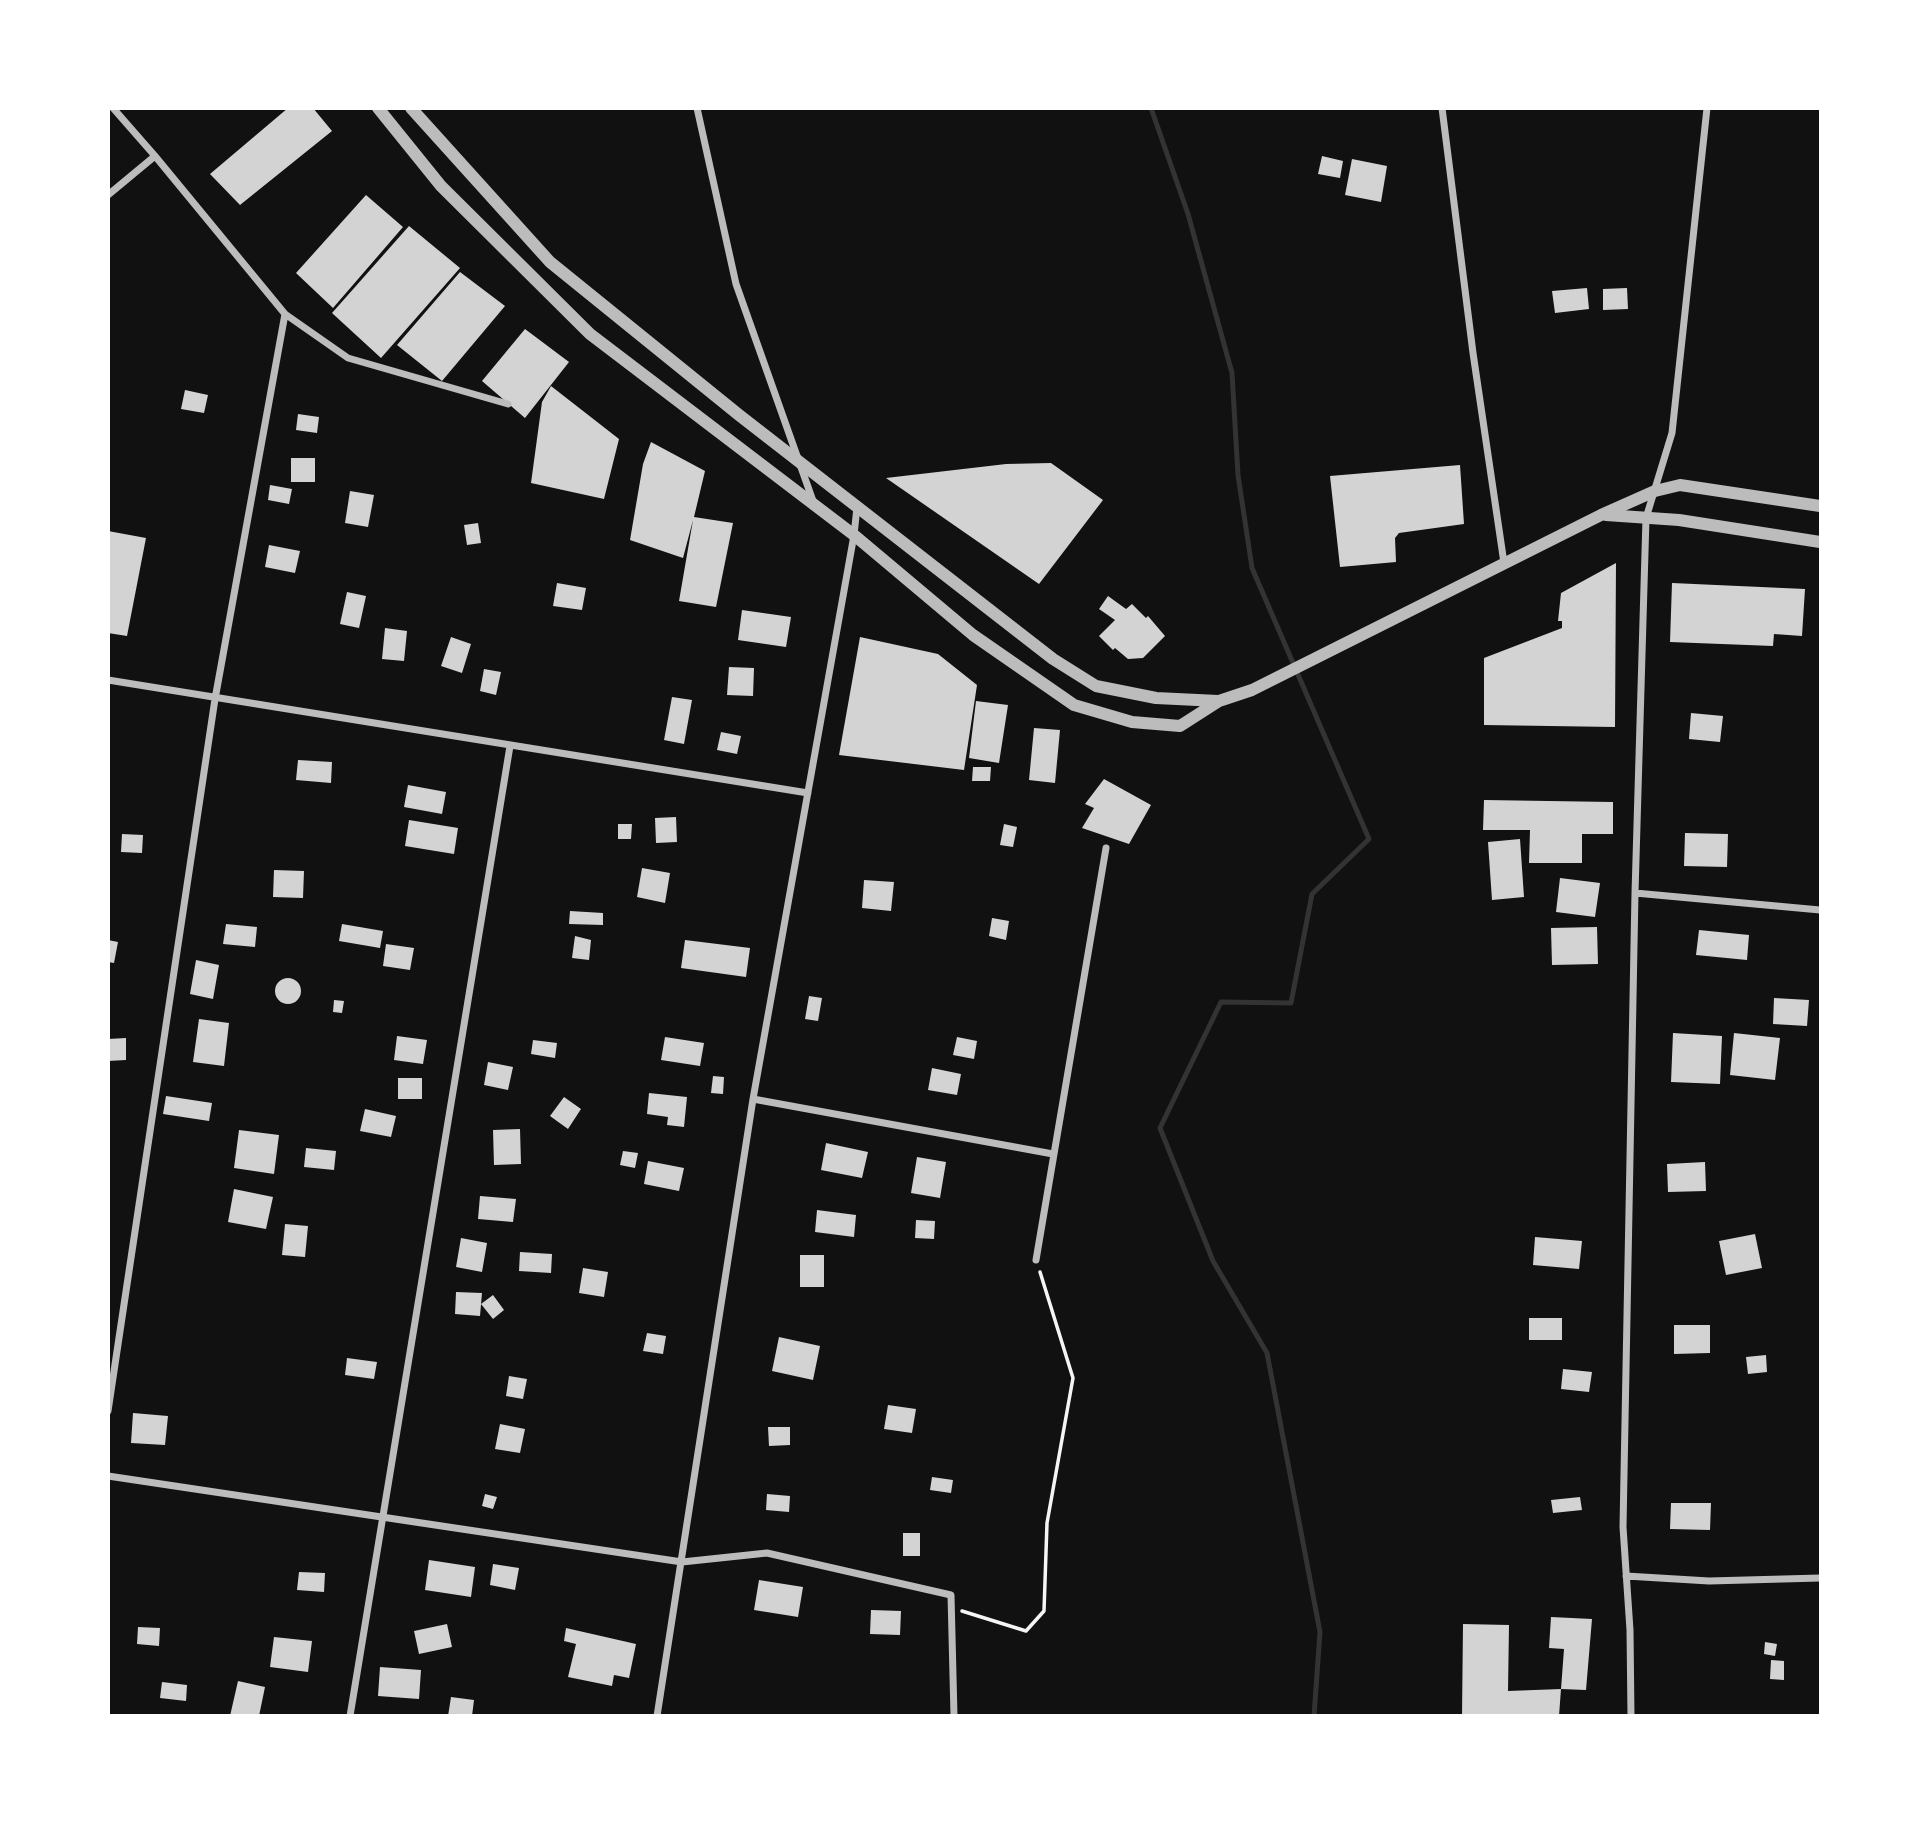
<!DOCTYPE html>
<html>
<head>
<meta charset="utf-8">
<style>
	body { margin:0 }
	#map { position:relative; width:1929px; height:1824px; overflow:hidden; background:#111; font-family:Spectral,serif }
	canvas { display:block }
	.frame { position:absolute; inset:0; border:110px solid #fff; pointer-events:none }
</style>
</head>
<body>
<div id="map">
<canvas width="1929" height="1824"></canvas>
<div class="frame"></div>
</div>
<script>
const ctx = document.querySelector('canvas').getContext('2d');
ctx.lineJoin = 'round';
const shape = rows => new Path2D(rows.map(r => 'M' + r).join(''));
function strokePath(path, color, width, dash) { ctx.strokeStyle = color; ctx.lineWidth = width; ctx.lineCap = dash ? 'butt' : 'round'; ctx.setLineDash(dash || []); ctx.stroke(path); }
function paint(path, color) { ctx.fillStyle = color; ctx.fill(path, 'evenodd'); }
const stream = shape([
	[1151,108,1188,214,1232,373,1238,475,1252,568,1369,839,1312,894,1291,1003,1221,1002,1160,1128,1213,1261,1267,1353,1320,1632,1314,1716]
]);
const building = shape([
	[288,108,313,108,332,131,240,205,210,174],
	[1322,156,1343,161,1340,178,1318,174],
	[1352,159,1387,166,1381,202,1345,195],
	[366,195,403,227,333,308,296,273],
	[409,226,460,268,381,358,332,313],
	[460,272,505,306,442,381,397,345],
	[1587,288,1589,309,1555,313,1552,291],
	[1627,288,1628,309,1603,310,1603,289],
	[525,329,569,362,525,418,482,381],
	[551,386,619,439,604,499,531,483,542,402],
	[185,390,208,395,204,413,181,409],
	[298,414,319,417,317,433,296,430],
	[651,442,705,471,694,517,733,523,716,607,679,601,693,520,683,558,630,540,643,464],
	[291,458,315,458,315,482,291,482],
	[1051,463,1103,500,1039,584,886,478,1006,464],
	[1460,465,1464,524,1399,533,1395,538,1396,562,1340,567,1330,476],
	[270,485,292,489,289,504,268,500],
	[350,491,374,495,368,527,345,523],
	[478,523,481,543,467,545,464,525],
	[108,531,146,538,127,636,108,633],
	[269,545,300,551,295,573,265,567],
	[1616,563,1615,727,1484,725,1484,658,1562,628,1562,621,1558,621,1561,593],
	[557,583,586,588,582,610,553,606],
	[1672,583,1805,589,1802,636,1774,634,1773,646,1670,642],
	[347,592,366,596,359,628,340,624],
	[1108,596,1126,609,1132,604,1146,618,1148,616,1165,636,1143,658,1128,659,1115,648,1113,650,1099,636,1115,620,1099,609],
	[742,610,791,617,786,647,738,640],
	[385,628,407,631,404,661,382,659],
	[451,637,471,644,462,673,441,666],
	[860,637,938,654,977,685,964,770,839,755],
	[729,667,754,668,753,696,727,695],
	[484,669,501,672,496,695,480,691],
	[672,697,692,700,684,744,664,740],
	[976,701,1008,705,999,763,969,758],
	[1691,713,1723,716,1720,742,1689,739],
	[1034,728,1060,730,1055,783,1029,780],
	[721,732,741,736,737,754,717,750],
	[298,760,332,762,331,783,296,780],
	[973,767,991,767,990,781,972,781],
	[1104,779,1151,805,1129,844,1082,828,1094,808,1085,804],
	[408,785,446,792,442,814,404,807],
	[1484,800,1613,802,1613,834,1582,834,1582,863,1529,863,1530,830,1483,830],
	[676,817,677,842,656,843,655,818],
	[409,820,458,828,454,854,405,846],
	[618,824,632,824,631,839,618,839],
	[1004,824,1017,827,1013,847,1000,845],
	[1685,833,1728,834,1727,867,1684,866],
	[122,834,143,835,142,853,121,852],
	[1520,839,1524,897,1492,900,1488,842],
	[642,868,670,873,665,903,637,897],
	[274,870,304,871,303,898,273,897],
	[1560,878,1600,883,1595,917,1556,912],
	[864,880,894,882,891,911,862,908],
	[570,911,603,913,603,925,569,924],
	[992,918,1009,921,1006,940,989,936],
	[226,924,257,927,255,947,223,944],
	[342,924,383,931,380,948,339,941],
	[1597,927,1598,964,1552,965,1551,928],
	[1699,930,1749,935,1747,960,1696,955],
	[575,936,591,940,589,960,572,958],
	[108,940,118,942,114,963,108,962],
	[685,940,750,948,746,977,681,968],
	[386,944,414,948,410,970,383,966],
	[196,960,219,965,213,999,190,994],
	'275 991a13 13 0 1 1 26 0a13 13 0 1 1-26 0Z',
	[809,996,822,998,818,1021,805,1019],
	[1774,998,1809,1000,1807,1026,1773,1024],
	[334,1000,344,1001,342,1013,333,1012],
	[199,1019,229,1023,224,1066,193,1062],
	[1673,1033,1722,1036,1720,1084,1671,1082],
	[1734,1033,1780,1038,1775,1080,1730,1075],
	[397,1036,427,1040,423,1064,394,1060],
	[665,1037,704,1043,700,1066,661,1060],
	[957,1037,977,1041,974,1059,953,1055],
	[126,1038,126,1060,108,1061,108,1039],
	[533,1040,557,1043,555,1058,531,1054],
	[488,1062,513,1067,508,1090,484,1085],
	[932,1068,961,1074,957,1095,928,1090],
	[713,1076,724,1077,723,1094,711,1093],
	[398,1078,422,1078,422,1099,398,1099],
	[649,1093,687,1097,684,1127,667,1125,668,1117,647,1114],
	[166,1096,212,1103,209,1121,163,1114],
	[564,1097,581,1109,568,1129,550,1116],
	[365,1109,396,1116,391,1137,360,1131],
	[520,1129,521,1164,494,1165,493,1130],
	[239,1130,279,1135,274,1174,234,1168],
	[826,1143,868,1152,862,1178,821,1170],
	[306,1148,336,1151,334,1170,304,1167],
	[623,1151,638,1153,635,1168,620,1165],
	[917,1157,946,1162,940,1198,911,1193],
	[648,1161,684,1168,679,1191,644,1184],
	[1705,1162,1706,1191,1668,1192,1667,1164],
	[234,1189,273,1197,266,1229,228,1222],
	[480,1196,516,1199,513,1222,478,1219],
	[817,1210,856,1215,854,1237,815,1232],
	[916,1220,935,1221,934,1239,915,1238],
	[285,1224,308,1226,305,1257,282,1255],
	[1755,1234,1762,1268,1726,1275,1719,1241],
	[1535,1237,1582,1241,1579,1269,1533,1265],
	[461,1238,487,1243,482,1272,456,1267],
	[520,1252,552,1254,551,1273,519,1271],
	[800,1255,824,1255,824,1287,800,1287],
	[583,1268,608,1272,604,1297,579,1293],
	[456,1292,482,1293,480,1316,455,1314],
	[493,1295,504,1310,493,1319,481,1304],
	[1529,1318,1562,1318,1562,1340,1529,1340],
	[1674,1325,1710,1325,1710,1353,1674,1354],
	[647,1333,666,1336,663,1354,643,1351],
	[779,1337,820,1346,813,1380,772,1371],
	[1766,1355,1767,1372,1748,1374,1746,1357],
	[347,1358,377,1362,374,1379,345,1375],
	[1563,1369,1592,1372,1589,1392,1561,1389],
	[509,1376,527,1379,523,1399,506,1396],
	[888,1405,916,1409,912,1433,884,1429],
	[133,1413,168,1416,165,1445,131,1443],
	[500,1424,525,1429,520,1453,495,1449],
	[768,1427,790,1427,790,1445,769,1446],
	[932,1477,953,1480,951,1493,930,1490],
	[485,1494,497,1497,493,1509,482,1506],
	[767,1494,790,1496,789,1512,766,1510],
	[1580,1497,1582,1510,1553,1513,1551,1500],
	[1671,1503,1711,1503,1710,1530,1670,1529],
	[903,1533,920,1533,920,1556,903,1556],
	[429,1560,475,1567,471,1597,425,1590],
	[493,1564,519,1568,515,1590,490,1585],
	[299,1572,325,1573,324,1592,297,1590],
	[759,1580,803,1587,798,1617,754,1610],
	[871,1610,901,1611,900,1635,870,1634],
	[1551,1617,1592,1619,1586,1690,1561,1689,1564,1649,1549,1648],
	[447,1624,452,1647,419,1654,414,1631],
	[1463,1624,1509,1625,1508,1691,1561,1689,1559,1716,1462,1716],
	[138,1627,160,1628,159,1646,137,1644],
	[566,1628,636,1644,629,1678,614,1675,612,1686,568,1677,576,1644,564,1641],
	[274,1637,312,1641,308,1672,270,1667],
	[1765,1642,1777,1644,1775,1656,1764,1654],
	[1771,1660,1784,1661,1784,1680,1770,1679],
	[380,1667,421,1670,419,1699,378,1696],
	[238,1681,265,1687,259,1716,230,1716],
	[162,1682,187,1685,186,1701,160,1698],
	[451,1697,474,1700,472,1716,448,1716]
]);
const path = shape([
	[962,1611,1026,1631,1044,1611,1047,1523,1073,1378,1040,1272]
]);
const minor = shape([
	[697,108,736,284,813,501],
	[1442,108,1473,353,1504,563],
	[108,195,155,156],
	[285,314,348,358,508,404],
	[108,680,808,793],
	[1635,893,1820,910],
	[753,1099,1053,1154],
	[1036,1260,1106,848],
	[108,1411,215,699,285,314,155,156,113,108],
	[108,1476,682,1562,767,1553,951,1595,954,1716],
	[1626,1576,1709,1581,1820,1578],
	[350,1716,510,746],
	[657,1716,753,1099,854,535,857,507],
	[1631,1716,1630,1630,1623,1527,1635,893,1646,518,1672,433,1707,108]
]);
const tertiary = shape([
	[378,108,441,186,590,334,854,535,973,635,1074,705,1132,722,1180,726,1219,701,1252,690,1601,515,1655,491,1680,485,1820,506],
	[411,108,550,262,739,415,1053,659,1096,686,1156,698,1218,701],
	[1606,515,1679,520,1820,542]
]);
strokePath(stream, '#333', 5);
paint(building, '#d3d3d3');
strokePath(path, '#f5f5f5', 3.5);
strokePath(minor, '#bcbcbc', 7);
strokePath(tertiary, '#bcbcbc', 12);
</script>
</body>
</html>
